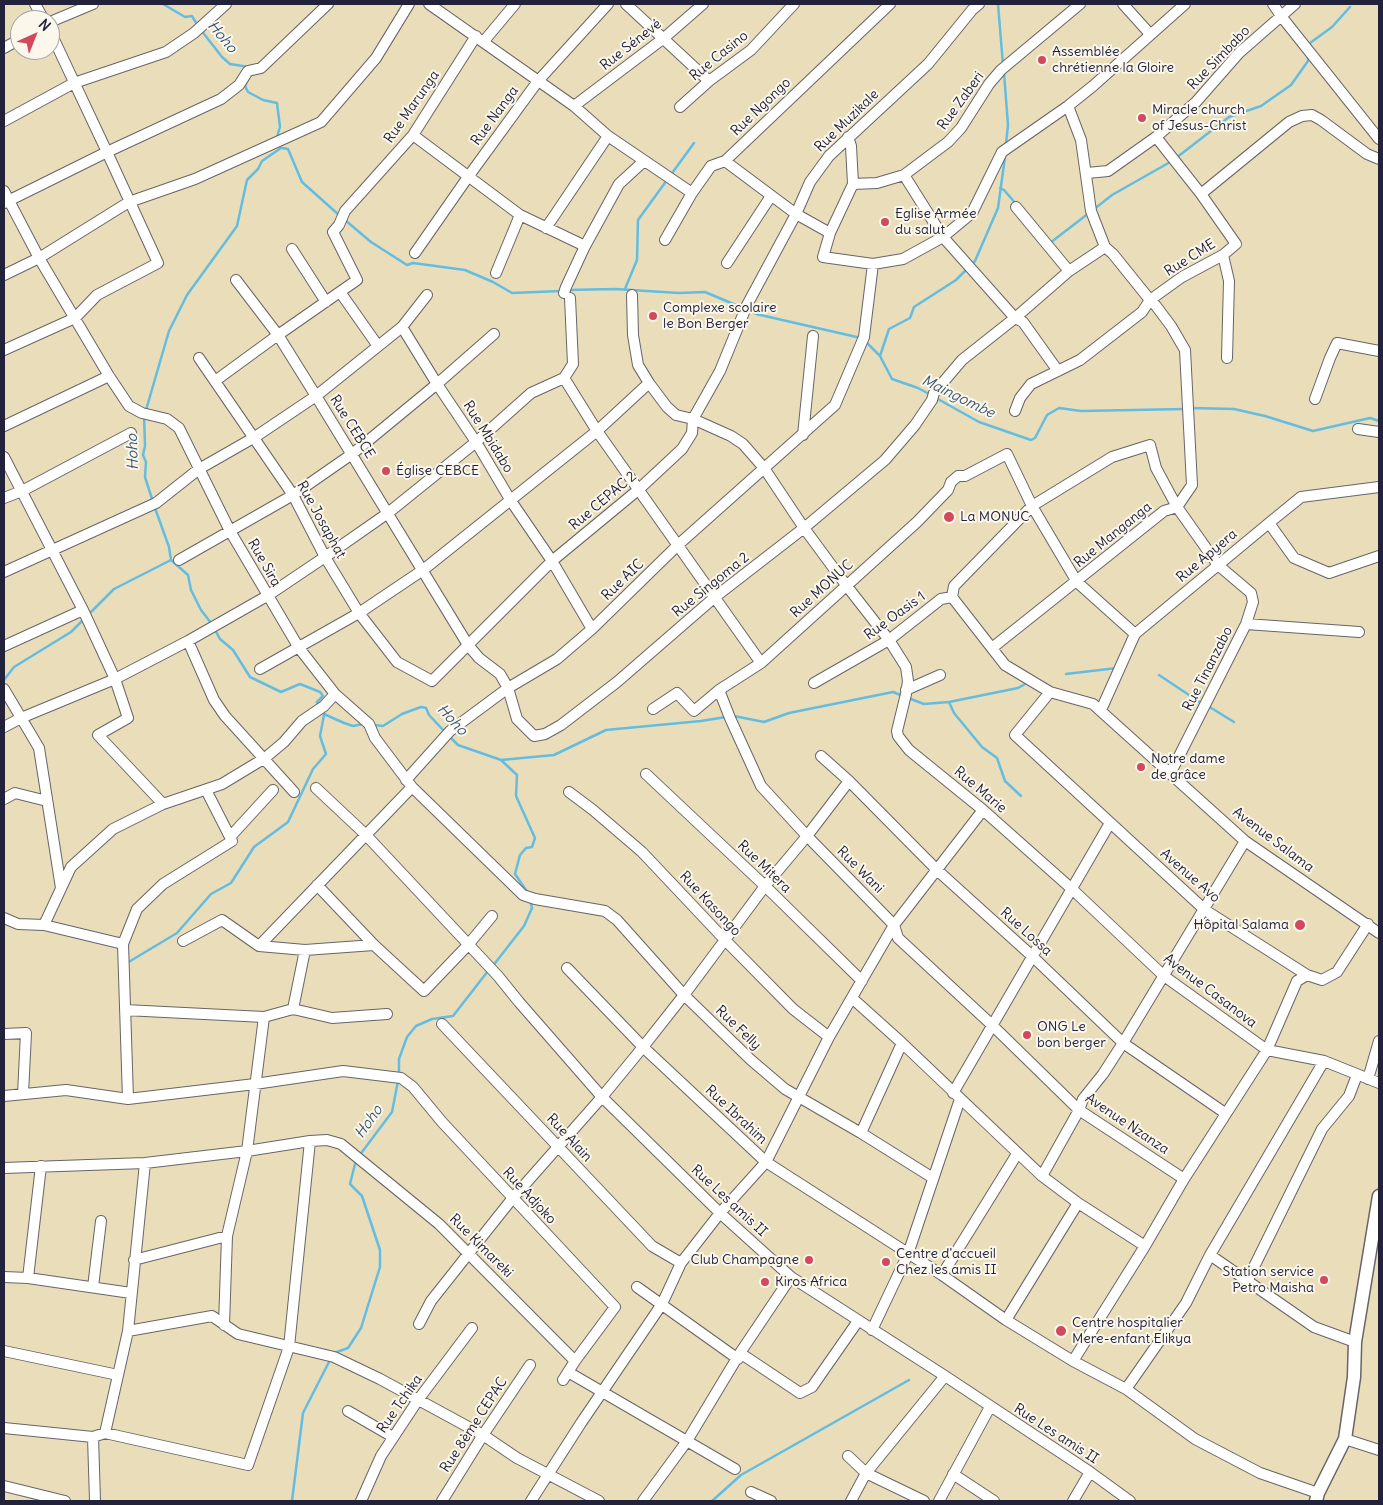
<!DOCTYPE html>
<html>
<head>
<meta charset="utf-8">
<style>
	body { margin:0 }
	#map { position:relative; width:1383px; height:1505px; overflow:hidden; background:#eadeba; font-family:Delius,sans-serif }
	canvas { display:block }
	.frame { position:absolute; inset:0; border:5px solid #22223b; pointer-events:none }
	.north { position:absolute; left:10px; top:10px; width:50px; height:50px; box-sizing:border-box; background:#fbf7ec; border:1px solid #a4a2a5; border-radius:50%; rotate:44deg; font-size:14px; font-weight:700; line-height:20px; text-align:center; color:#22223b }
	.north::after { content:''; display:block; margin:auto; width:18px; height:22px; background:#d1495b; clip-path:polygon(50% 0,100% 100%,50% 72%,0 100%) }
</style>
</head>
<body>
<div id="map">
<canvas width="1383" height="1505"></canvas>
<div class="frame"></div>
<div class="north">N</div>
</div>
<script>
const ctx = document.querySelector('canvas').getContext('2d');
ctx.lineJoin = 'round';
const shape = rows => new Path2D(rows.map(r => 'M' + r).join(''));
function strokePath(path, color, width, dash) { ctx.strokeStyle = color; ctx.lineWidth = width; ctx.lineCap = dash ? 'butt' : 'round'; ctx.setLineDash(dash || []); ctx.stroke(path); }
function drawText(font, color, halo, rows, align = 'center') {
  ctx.font = font + ' Delius,sans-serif'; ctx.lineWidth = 4; ctx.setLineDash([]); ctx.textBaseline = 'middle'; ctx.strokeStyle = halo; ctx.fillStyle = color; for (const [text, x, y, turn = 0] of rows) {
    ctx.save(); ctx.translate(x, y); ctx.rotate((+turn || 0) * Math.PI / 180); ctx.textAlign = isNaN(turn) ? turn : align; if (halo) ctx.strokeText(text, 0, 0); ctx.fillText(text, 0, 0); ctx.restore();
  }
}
const stream = shape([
	[163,4,185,17,192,16,198,26],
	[998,4,1003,65],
	[201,30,222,57,230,64,249,67],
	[1310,45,1310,43,1332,27,1350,7],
	[1004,73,1008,125,1006,144],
	[248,79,245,86,248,92,263,100,277,103,280,127,277,137,278,139],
	[282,148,288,149,302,182,339,215],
	[1176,158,1229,117,1261,106,1291,85,1308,61,1308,56],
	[670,176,694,143],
	[1000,188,1004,190,1017,205],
	[1093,210,1112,195,1172,161],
	[345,220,371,242,407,265,413,263,465,270,493,282,512,293,561,291],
	[1050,243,1089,213],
	[971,265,975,261,998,208,1005,157],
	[625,289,637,260,638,220,667,180],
	[567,290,615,289,679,293,705,292,743,308],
	[748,310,756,314,861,338],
	[865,341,880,356,892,379,918,388,931,395],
	[880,356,889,329,910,318,914,307,956,280,967,269],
	[936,398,979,422,1031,440,1035,438,1047,415,1059,408,1081,411,1185,409],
	[1190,408,1234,409,1265,416,1313,431,1370,418,1379,421],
	[146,410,169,331,187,295,237,226,247,180,258,169,262,161,281,148],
	[144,415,145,446,143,455,146,462,145,477,153,502],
	[155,508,169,547,171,560,188,575,191,590,201,610,211,623],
	[88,615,114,589,171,560],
	[214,628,220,639,233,650,250,677,281,692,300,684,320,692,323,696,317,702,318,706],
	[1066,674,1117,668],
	[1159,675,1201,703],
	[4,680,14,667,71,632,84,619],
	[908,698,924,704,949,702,1018,688,1027,683],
	[949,702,954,713,982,747,997,758,1005,781,1021,796],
	[1208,706,1234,722],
	[321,711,324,714,344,723,353,726,363,724],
	[734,716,764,722,789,713,893,692,903,696],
	[374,725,383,726,402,714,421,707,426,708,429,715,445,732],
	[449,736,458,745,501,760,517,775,516,796,535,838,532,847,526,848,520,855,515,874,528,893],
	[501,760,554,755,606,730,701,721,726,717],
	[127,963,177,933,211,894,231,883,254,847,288,822,313,769,326,754,320,736,324,715],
	[492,967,524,926,532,908,530,900],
	[399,1075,399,1059,407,1037,416,1026,432,1019,453,1016,488,971],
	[359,1156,392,1112,398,1081],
	[334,1353,348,1348,361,1328,380,1267,380,1250,362,1196,350,1184,356,1160],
	[292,1501,303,1413,330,1360],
	[712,1501,741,1475,909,1380]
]);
const minor = shape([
	[35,4,44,20],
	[429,4,574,106,608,136,692,193],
	[626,4,709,81],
	[1123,4,1150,34],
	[1273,4,1281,16,1379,139],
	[50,22,93,4],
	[484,41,515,4],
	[4,48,20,39],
	[574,106,664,38,703,4],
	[1068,106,1081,140,1091,211,1105,247],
	[680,107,709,81,751,50,794,4],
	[4,121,74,83,166,52,194,33,226,4],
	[413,135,520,215,585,246],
	[848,137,851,146,853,184,830,233,823,257,873,264,903,259,943,237,972,213,1002,152,1068,106,1093,86,1185,4],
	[725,161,796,214,830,233],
	[1087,173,1108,171,1156,137,1196,102,1239,53,1295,4],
	[904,175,943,237,1015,318,1023,322,1058,371],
	[853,184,877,183,904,175,948,142,961,128,989,84,1001,70,1080,4],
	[4,191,39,258,109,376,129,406,142,413,167,419,179,428,230,531,299,648,335,694,369,724,375,738,412,787,523,895,535,899,605,911,617,920,684,995,751,1060,785,1089,861,1133,933,1178],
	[1201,194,1289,122,1302,116,1312,115,1321,120,1367,154,1379,159],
	[4,203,107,152,221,99,239,85,248,71,261,68,328,4],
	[1016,207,1069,271],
	[546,228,608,136],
	[665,240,692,193,711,166,725,161,890,4],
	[292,249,326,302],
	[415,253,468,177,538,81,608,4],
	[1223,255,1229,281,1227,358],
	[727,263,771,196],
	[496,273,520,215],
	[4,275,39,258,129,202,195,179,321,122,376,58,409,4],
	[236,280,278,335,316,396,468,645,479,658,500,674,508,688,517,719,534,736,545,734,561,725,617,682,715,597,804,528,885,460,915,425,932,400,934,393,962,360,1015,318,1069,271,1105,247,1113,254,1150,300,1156,306,1171,326,1185,350,1192,485,1177,507,1164,511,992,648],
	[340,292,378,346],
	[564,293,566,287,585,246,619,184,644,161],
	[632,295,633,335,638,365,649,383,667,407,676,415,693,419,731,436,743,444,764,468,804,528,846,585,889,640,906,667,908,681,906,694,897,731,898,736,909,750,983,810,1073,890,1164,976,1267,1050,1324,1061,1379,1083],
	[402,327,437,384,476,442,511,501,552,561,592,629],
	[4,350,75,318,97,295,158,263,107,152,50,31],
	[199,358,293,495,325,557,359,613,397,662,432,681,552,561,638,490,682,449,692,433,693,419,720,371,747,305,796,214,810,182,829,156,928,64,972,10,979,4],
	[564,378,597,431,761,663],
	[564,378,573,364,570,298],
	[215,381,278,335,357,280,333,232,339,225,345,211,413,135,476,36],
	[1315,399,1330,358,1337,343,1379,351],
	[1015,411,1020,398,1031,384,1080,360,1142,312,1150,300,1182,277,1223,255,1236,244,1201,194,1156,137],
	[4,426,109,376],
	[1358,429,1379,432],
	[803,435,813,336],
	[4,457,83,610,115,679,128,718,98,735,163,804],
	[4,498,22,491,131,433],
	[1269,523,1294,558,1329,573,1379,556],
	[179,560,293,495,352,454,437,384,494,334],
	[4,572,156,503,199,469,255,437,316,396,402,327,427,295],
	[952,597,1005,665,1050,692,1093,704,1245,841,1379,933],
	[1246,624,1359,632],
	[188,641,214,700,225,716,294,792],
	[4,646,83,610],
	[260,669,359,613,423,570,597,431,649,383],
	[814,683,889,640,941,599,952,597,954,586,1032,506,1112,457,1150,445,1156,468,1177,507,1218,565,1251,593,1253,602,1246,624,1170,774],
	[4,689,39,748,61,888],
	[719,690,730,718,761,786,807,836,894,925,898,938,992,1025,1079,1110,1184,1179],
	[906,690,940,675],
	[1050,692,1015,735,1205,910,1307,975,1322,980,1337,972,1368,924],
	[653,709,677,693,694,711,719,690,761,663,917,522,948,490,951,482,958,476,965,476,1007,454,1032,506,1077,582,1135,634],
	[1101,710,1135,634,1269,523,1301,497,1379,487],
	[4,727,21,718,115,679,188,641,267,596,325,557,388,513,476,442,531,393,564,378],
	[821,756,849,781,937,870,1032,956,1123,1043,1225,1113],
	[646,774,765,886,862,981],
	[406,780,450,731,508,688,557,659,592,629,679,544,835,405,864,337,873,264],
	[316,788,365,834,498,976,519,1002,602,1097,720,1213,791,1277,945,1376,1090,1472,1130,1501],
	[569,792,593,810,642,852,725,940,793,1009,829,1037],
	[4,799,15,793,47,801],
	[230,837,273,790],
	[317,885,374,945,424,991,468,945,492,916],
	[4,918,18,924,44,925,123,944],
	[44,925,71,867,113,829,163,804,222,784,265,758,284,742,302,721,324,706,335,694],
	[183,941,222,920,259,946,305,950,374,945],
	[259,946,412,787],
	[567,968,643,1047,766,1162,942,1275,1006,1320,1073,1361,1126,1389,1195,1439,1260,1473,1318,1493],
	[852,998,902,1043,1042,1176,1078,1203,1145,1246],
	[293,1009,305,950],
	[125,1010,264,1017],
	[442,1024,652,1246,681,1263],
	[4,1034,26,1033,23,1094],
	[1368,1079,1379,1041],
	[953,1093,1110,823],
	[4,1096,66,1090,128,1099,255,1084,343,1071,401,1078,413,1087,442,1122,615,1307,575,1361,563,1380],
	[128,1099,123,944,137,909,163,884,232,841,206,790],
	[861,1133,902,1043],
	[4,1168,145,1163,247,1151,310,1141,327,1140,341,1144,439,1224,575,1361],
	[1042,1176,1079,1110,1083,1099,1103,1074,1123,1043,1245,841],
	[1210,1255,1314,1327,1355,1342],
	[134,1260,227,1236],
	[942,1275,1017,1154],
	[4,1277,28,1278,131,1293],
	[28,1278,41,1166],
	[1247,1281,1322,1129,1349,1096,1357,1075],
	[93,1287,101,1221],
	[637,1287,738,1359],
	[1006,1320,1078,1203],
	[419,1324,431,1301,469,1253,512,1199,602,1097,643,1047,684,995,765,886,807,836,849,781],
	[224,1325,227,1236,247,1151,264,1017,293,1009,332,1018,387,1014],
	[872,1330,908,1254,960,1099],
	[128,1331,212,1316,238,1334,334,1357,380,1379,483,1435,517,1458,599,1501],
	[4,1351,118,1375],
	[740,1353,800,1393,812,1387,858,1321],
	[1073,1361,1145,1246,1184,1179,1267,1050,1297,981,1307,975],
	[568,1372,735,1469],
	[1126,1389,1186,1303,1210,1255,1324,1061],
	[348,1411,393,1437],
	[4,1428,93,1437,105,1433,248,1465,289,1347,310,1141],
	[105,1433,128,1331,145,1163],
	[93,1437,95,1501],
	[1345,1439,1379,1450],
	[848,1456,866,1473,924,1501],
	[953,1474,994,1501],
	[4,1486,65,1501],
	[751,1492,771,1501],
	[361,1501,381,1456,418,1400,472,1328],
	[442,1501,483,1435,530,1365],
	[531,1501,581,1423,662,1304,681,1263,720,1213,766,1162,829,1037,894,925,983,810],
	[643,1501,687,1441,740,1353,791,1277],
	[851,1501,866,1473,945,1376],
	[939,1501,990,1407],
	[1073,1501,1090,1472]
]);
const major = shape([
	[1316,1501,1318,1493,1345,1439,1354,1377,1355,1342,1379,1196]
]);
const markers = [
	[1042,60,5,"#d1495b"],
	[1142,118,5,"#d1495b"],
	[885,222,5,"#d1495b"],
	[653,316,5,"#d1495b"],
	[386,471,5,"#d1495b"],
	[949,517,6,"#d1495b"],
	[1141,767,5,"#d1495b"],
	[1300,925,6,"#d1495b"],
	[1027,1035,5,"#d1495b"],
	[809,1260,5,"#d1495b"],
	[886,1262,5,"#d1495b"],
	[1324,1280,5,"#d1495b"],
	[765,1282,5,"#d1495b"],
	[1061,1331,6,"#d1495b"]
];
const streetNames = [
	["Rue Sénevé",631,45,-38],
	["Rue Casino",719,56,-39],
	["Rue Simbabo",1219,58,-46],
	["Rue Zaberi",961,101,-54],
	["Rue Marunga",412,107,-55],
	["Rue Ngongo",761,107,-44],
	["Rue Nanga",495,116,-54],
	["Rue Muzikale",847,121,-44],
	["Rue CME",1190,258,-32],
	["Rue CEBCE",352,427,58],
	["Rue Mbidabo",488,437,58],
	["Rue CEPAC 2",603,501,-40],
	["Rue Josaphat",321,520,61],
	["Rue Manganga",1113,535,-39],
	["Rue Apyera",1207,556,-40],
	["Rue Sira",264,563,60],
	["Rue AIC",623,580,-44],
	["Rue Singoma 2",711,585,-39],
	["Rue MONUC",822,589,-42],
	["Rue Oasis 1",895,616,-36],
	["Rue Tinanzabo",1208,669,-63],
	["Rue Marie",980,790,40],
	["Avenue Salama",1273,840,37],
	["Rue Mitera",764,867,44],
	["Rue Wani",860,870,45],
	["Avenue Avo",1190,876,41],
	["Rue Kasongo",710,904,47],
	["Rue Lossa",1026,932,42],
	["Avenue Casanova",1210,991,37],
	["Rue Felly",738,1028,44],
	["Rue Ibrahim",736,1115,43],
	["Avenue Nzanza",1127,1124,34],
	["Rue Alain",569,1138,47],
	["Rue Adjoko",529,1196,47],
	["Rue Les amis II",729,1201,43],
	["Rue Kimareki",481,1246,45],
	["Rue Tchika",400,1404,-55],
	["Rue 8ème CEPAC",474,1425,-57],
	["Rue Les amis II",1056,1434,33]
];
const poiNames = [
	["Assemblée",1052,52],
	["chrétienne la Gloire",1052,68],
	["Miracle church",1152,110],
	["of Jesus-Christ",1152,126],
	["Eglise Armée",895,214],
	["du salut",895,230],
	["Complexe scolaire",663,308],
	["le Bon Berger",663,324],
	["Église CEBCE",396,471],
	["La MONUC",960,517],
	["Notre dame",1151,759],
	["de grâce",1151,775],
	["Hôpital Salama",1289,925,"right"],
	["ONG Le",1037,1027],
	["bon berger",1037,1043],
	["Centre d'accueil",896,1254],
	["Chez les amis II",896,1270],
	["Club Champagne",799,1260,"right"],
	["Station service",1314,1272,"right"],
	["Petro Maisha",1314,1288,"right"],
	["Kiros Africa",775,1282],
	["Centre hospitalier",1072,1323],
	["Mere-enfant Elikya",1072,1339]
];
const waterNames = [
	["Hoho",222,37,50],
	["Maingombe",958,397,26],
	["Hoho",133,452,-92],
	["Hoho",452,720,47],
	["Hoho",369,1122,-55]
];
strokePath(stream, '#64bce1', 2.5);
strokePath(minor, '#686467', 12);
strokePath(major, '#686467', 15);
strokePath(minor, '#fff', 10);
strokePath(major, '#fff', 12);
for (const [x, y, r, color] of markers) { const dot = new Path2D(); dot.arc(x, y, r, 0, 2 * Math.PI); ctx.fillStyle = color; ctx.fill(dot); strokePath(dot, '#fbf7ec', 2); }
drawText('14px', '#22223b', '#fbf7ec', streetNames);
drawText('14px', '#22223b', '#fbf7ec', poiNames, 'left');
drawText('italic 15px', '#395875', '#fbf7ec', waterNames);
</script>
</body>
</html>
